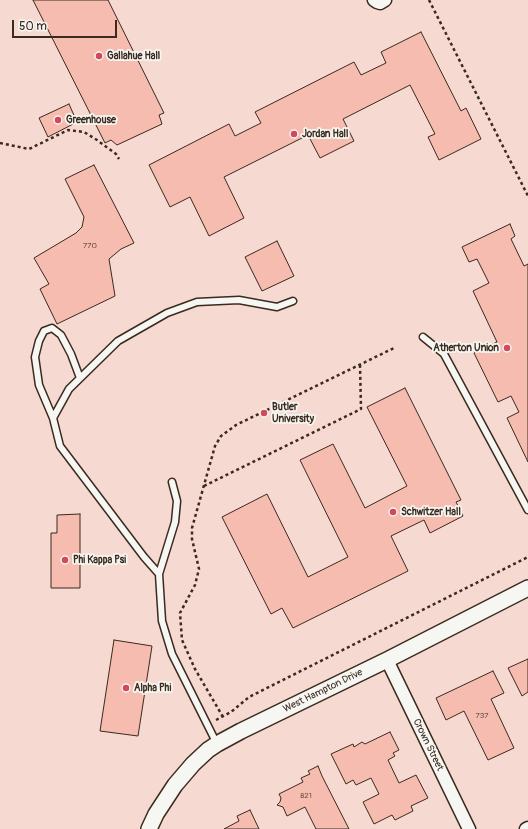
<!DOCTYPE html>
<html>
<head>
<meta charset="utf-8">
<style>
	body { margin:0 }
	#map { position:relative; width:528px; height:829px; overflow:hidden; background:#f6e5de; font-family:Pangolin,sans-serif }
	canvas { display:block }
	.scale { position:absolute; left:12px; top:20px; width:105px; height:18px; box-sizing:border-box; border:2px solid #3b2a1e; border-top:0; padding-left:5px; font-size:12px; line-height:14px; white-space:nowrap; color:#3b2a1e; -webkit-text-stroke:3px #f6f6f2; paint-order:stroke }
</style>
</head>
<body>
<div id="map">
<canvas width="528" height="829"></canvas>
<div class="scale">50 m</div>
</div>
<script>
const ctx = document.querySelector('canvas').getContext('2d');
ctx.lineJoin = 'round';
function paint(path, color) { ctx.fillStyle = color; ctx.fill(path, 'evenodd'); }
const shape = rows => new Path2D(rows.map(r => 'M' + r).join(''));
function strokePath(path, color, width, dash) { ctx.strokeStyle = color; ctx.lineWidth = width; ctx.lineCap = dash ? 'butt' : 'round'; ctx.setLineDash(dash || []); ctx.stroke(path); }
function drawText(font, color, halo, rows, align = 'center') {
  ctx.font = font + ' Pangolin,sans-serif'; ctx.lineWidth = 3.5; ctx.setLineDash([]); ctx.textBaseline = 'middle'; ctx.strokeStyle = halo; ctx.fillStyle = color; for (const [text, x, y, turn = 0] of rows) {
    ctx.save(); ctx.translate(x, y); ctx.rotate((+turn || 0) * Math.PI / 180); ctx.textAlign = isNaN(turn) ? turn : align; if (halo) ctx.strokeText(text, 0, 0); ctx.fillText(text, 0, 0); ctx.restore();
  }
}
const built = shape([
	[0,0,528,0,528,825,521,829,0,829]
]);
const building = shape([
	[33,0,108,0,164,113,159,115,162,124,117,145,111,140,105,143,33,0],
	[421,32,461,111,466,108,481,139,439,160,428,137,435,134,410,85,343,119,354,141,320,158,308,135,224,177,244,218,209,236,190,197,170,207,149,165,229,124,235,136,261,123,255,112,354,62,361,75,386,63,381,52,421,32],
	[69,104,77,122,48,137,39,118,69,104],
	[94,165,134,243,121,249,109,259,115,296,57,324,40,289,49,284,34,258,76,233,82,227,84,217,65,179,94,165],
	[510,224,515,236,511,239,524,266,528,264,528,462,507,418,519,412,511,396,498,402,474,353,497,342,473,291,489,283,477,259,469,262,462,247,510,224],
	[277,241,294,276,262,291,245,257,277,241],
	[405,388,461,500,456,502,463,516,430,533,424,520,391,536,408,571,293,628,282,608,271,614,222,517,267,494,308,577,348,557,300,460,333,444,365,508,407,486,367,407,405,388],
	[80,514,80,588,51,588,51,533,57,533,57,515,80,514],
	[114,640,152,646,138,736,100,731,114,640],
	[528,659,528,692,522,696,508,668,528,659],
	[493,671,504,693,491,699,514,748,488,760,464,711,446,720,436,698,493,671],
	[390,732,399,750,393,753,395,756,388,760,399,783,416,775,428,798,411,806,413,811,395,820,392,815,374,824,363,802,379,794,371,778,356,785,353,780,346,784,331,754,353,744,354,747,362,742,365,744,390,732],
	[318,766,322,776,349,829,316,829,305,807,287,816,283,807,277,805,280,802,281,798,279,794,303,782,301,778,310,774,308,771,318,766],
	[250,810,259,829,224,829,239,821,237,816,250,810]
]);
const path = shape([
	[429,0,528,196],
	[0,143,29,149,68,130,84,132,97,140,116,154,119,159],
	[204,486,361,409,360,365],
	[223,717,195,669,182,640,180,613,195,585,199,569,192,539,192,528,215,446,221,436,236,425,394,348],
	[216,720,231,712,249,697,528,557]
]);
const service = shape([
	[423,337,444,354,528,510],
	[53,418,39,385,35,357,39,341,44,331,52,328,61,335,71,354,80,378],
	[172,482,177,501,175,522,159,574,162,621,172,654,217,744],
	[159,574,144,557,60,446,53,418,69,389,118,341,167,313,197,302,239,300,277,307,293,301]
]);
const minor = shape([
	[374,0,377,2,380,3,385,0],
	[387,660,469,829],
	[526,829,528,828]
]);
const tertiary = shape([
	[149,829,156,814,175,785,193,764,208,750,217,744,241,731,387,660,528,588]
]);
const markers = [
	[99,56,4,"#d1495b"],
	[58,120,4,"#d1495b"],
	[294,134,4,"#d1495b"],
	[507,348,4,"#d1495b"],
	[264,413,4,"#d1495b"],
	[393,512,4,"#d1495b"],
	[65,560,4,"#d1495b"],
	[126,688,4,"#d1495b"]
];
const numberNames = [
	["770",90,246],
	["737",482,716],
	["821",306,796]
];
const poiNames = [
	["Gallahue Hall",107,56],
	["Greenhouse",66,120],
	["Jordan Hall",302,134],
	["Atherton Union",499,348,"right"],
	["Butler",272,407],
	["University",272,419],
	["Schwitzer Hall",401,512],
	["Phi Kappa Psi",73,560],
	["Alpha Phi",134,688]
];
const streetNames = [
	["West Hampton Drive",323,691,-26],
	["Crown Street",428,745,64]
];
paint(built, '#f6d9d0');
paint(building, '#f6bcaf');
strokePath(building, '#3b2a1e', 1);
strokePath(service, '#3b2a1e', 9);
strokePath(minor, '#3b2a1e', 15);
strokePath(tertiary, '#3b2a1e', 18);
strokePath(path, '#3b2a1e', 2.5, [3, 3]);
strokePath(service, '#f6f6f2', 6);
strokePath(minor, '#f6f6f2', 12);
strokePath(tertiary, '#f6f6f2', 15);
for (const [x, y, r, color] of markers) { const dot = new Path2D(); dot.arc(x, y, r, 0, 2 * Math.PI); ctx.fillStyle = color; ctx.fill(dot); strokePath(dot, '#f6f6f2', 1.5); }
drawText('8px', '#6a4e42', null, numberNames);
drawText('bold 10px', '#3b2a1e', '#f6f6f2', poiNames, 'left');
drawText('10px', '#3b2a1e', '#f6f6f2', streetNames);
</script>
</body>
</html>
